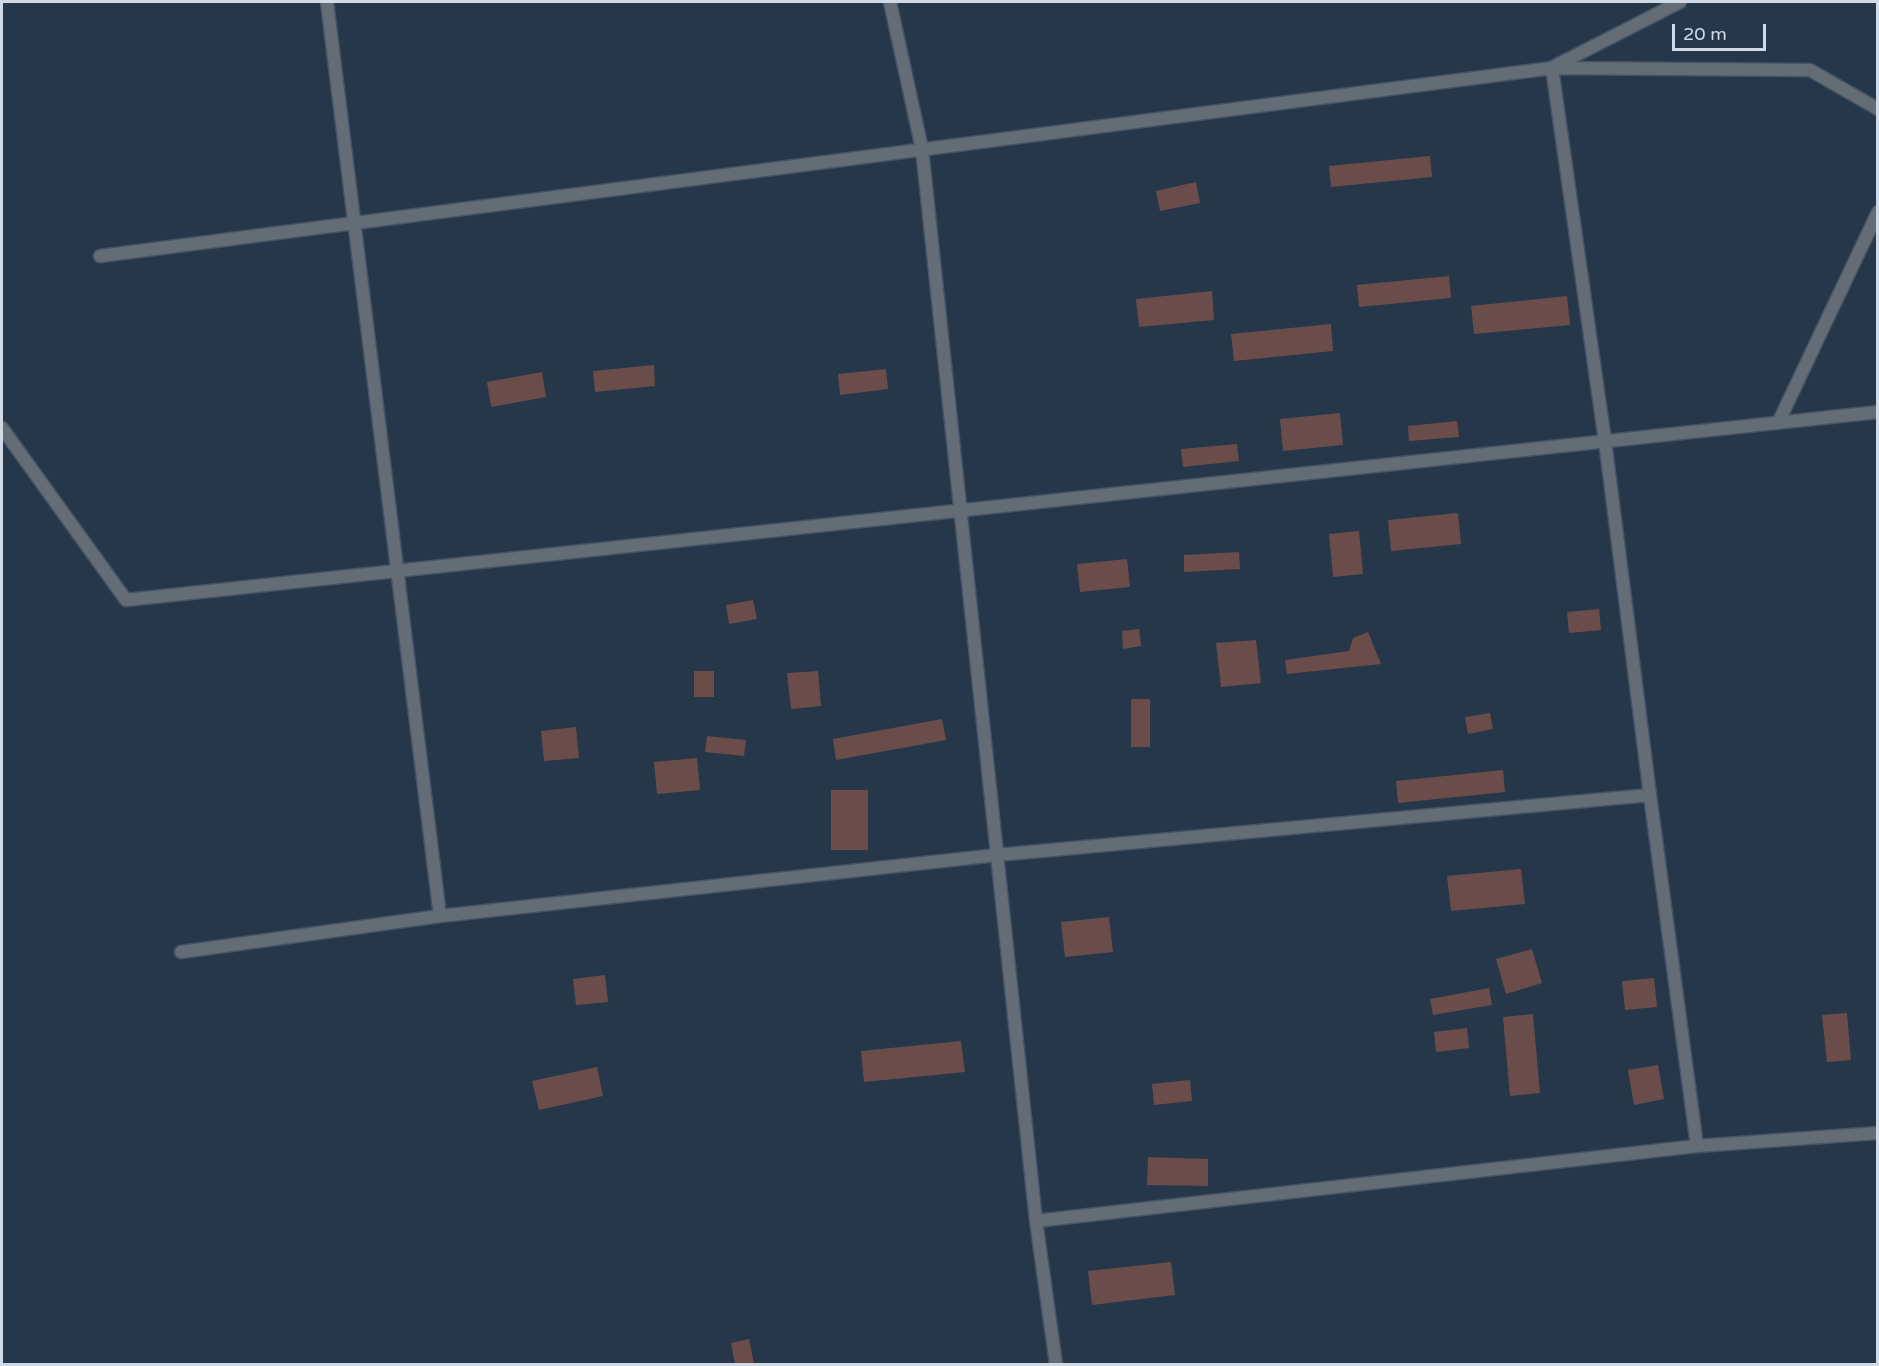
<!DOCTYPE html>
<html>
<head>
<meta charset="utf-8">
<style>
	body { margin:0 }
	#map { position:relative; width:1879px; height:1366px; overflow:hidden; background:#263749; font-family:"Varela Round",sans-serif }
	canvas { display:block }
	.frame { position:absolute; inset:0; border:3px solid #d0dae6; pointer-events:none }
	.scale { position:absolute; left:1672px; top:24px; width:94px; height:27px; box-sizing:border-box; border:3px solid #d0dae6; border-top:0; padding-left:8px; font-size:18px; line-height:21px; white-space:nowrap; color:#d0dae6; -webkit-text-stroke:4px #263749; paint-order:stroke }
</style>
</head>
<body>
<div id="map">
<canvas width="1879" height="1366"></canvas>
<div class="frame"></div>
<div class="scale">20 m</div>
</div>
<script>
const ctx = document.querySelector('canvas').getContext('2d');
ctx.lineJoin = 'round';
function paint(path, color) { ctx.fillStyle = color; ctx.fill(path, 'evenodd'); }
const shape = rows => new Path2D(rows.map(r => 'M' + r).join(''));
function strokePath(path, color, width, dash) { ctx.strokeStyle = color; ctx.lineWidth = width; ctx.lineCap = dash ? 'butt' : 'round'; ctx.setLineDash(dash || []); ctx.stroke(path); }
const building = shape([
	[1430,156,1432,177,1331,187,1329,166],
	[1196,182,1200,203,1160,211,1156,191],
	[1449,276,1451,298,1359,307,1357,285],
	[1212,291,1214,320,1139,327,1136,299],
	[1567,296,1570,325,1474,334,1471,306],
	[1331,324,1333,351,1234,361,1231,334],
	[654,365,655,386,595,392,593,371],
	[886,369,888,389,840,395,838,374],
	[542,372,546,397,491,407,487,382],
	[1340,413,1343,445,1283,451,1280,419],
	[1457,421,1459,437,1409,441,1408,426],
	[1237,444,1239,461,1183,467,1181,449],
	[1458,513,1461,544,1391,551,1388,520],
	[1359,531,1363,574,1333,577,1329,534],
	[1239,552,1240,569,1184,572,1184,555],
	[1127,559,1130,587,1080,592,1077,564],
	[753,600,757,619,729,624,726,605],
	[1599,609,1601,630,1569,633,1567,612],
	[1139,629,1141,646,1123,649,1122,631],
	[1368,632,1381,664,1287,674,1285,660,1349,651,1353,638],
	[1256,640,1261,683,1221,687,1216,643],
	[694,671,714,671,714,697,694,697],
	[818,671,821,706,791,709,787,673],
	[1131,699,1150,699,1150,747,1131,747],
	[1490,713,1493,729,1468,734,1465,717],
	[942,719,946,740,836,760,833,739],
	[576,727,579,758,544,761,541,731],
	[707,736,746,740,744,756,705,752],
	[697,758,700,790,657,794,654,762],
	[1503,770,1505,792,1398,803,1396,781],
	[831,790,868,790,868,850,831,850],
	[1521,869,1525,904,1451,911,1447,876],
	[1109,917,1113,952,1065,957,1061,922],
	[1532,949,1542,983,1506,994,1496,959],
	[605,975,608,1002,576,1005,573,979],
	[1654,978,1657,1007,1625,1010,1622,981],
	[1489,988,1492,1005,1433,1015,1430,999],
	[1847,1013,1851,1060,1827,1062,1822,1015],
	[1533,1014,1540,1093,1510,1096,1503,1017],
	[1467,1028,1469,1048,1436,1052,1434,1032],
	[961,1041,965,1072,864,1082,861,1051],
	[1658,1065,1664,1099,1634,1105,1628,1070],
	[597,1067,603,1096,539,1110,532,1081],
	[1190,1080,1192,1101,1154,1105,1152,1084],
	[1148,1157,1208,1159,1208,1186,1147,1185],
	[1171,1262,1175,1295,1092,1305,1088,1271],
	[749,1339,754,1364,735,1364,731,1343]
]);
const street = shape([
	[327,2,440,916],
	[890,2,922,149,1036,1221,1056,1364],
	[1553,67,1680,2],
	[1552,68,1605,441,1650,795,1697,1146],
	[100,256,1552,68,1810,70,1878,109],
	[1778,423,1878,212],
	[2,428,126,600,1878,412],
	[181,952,440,916,997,855,1650,795],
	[1036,1221,1697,1146,1878,1133]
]);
paint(building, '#6a4d4b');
strokePath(street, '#455465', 15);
strokePath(street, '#646d76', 12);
</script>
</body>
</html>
